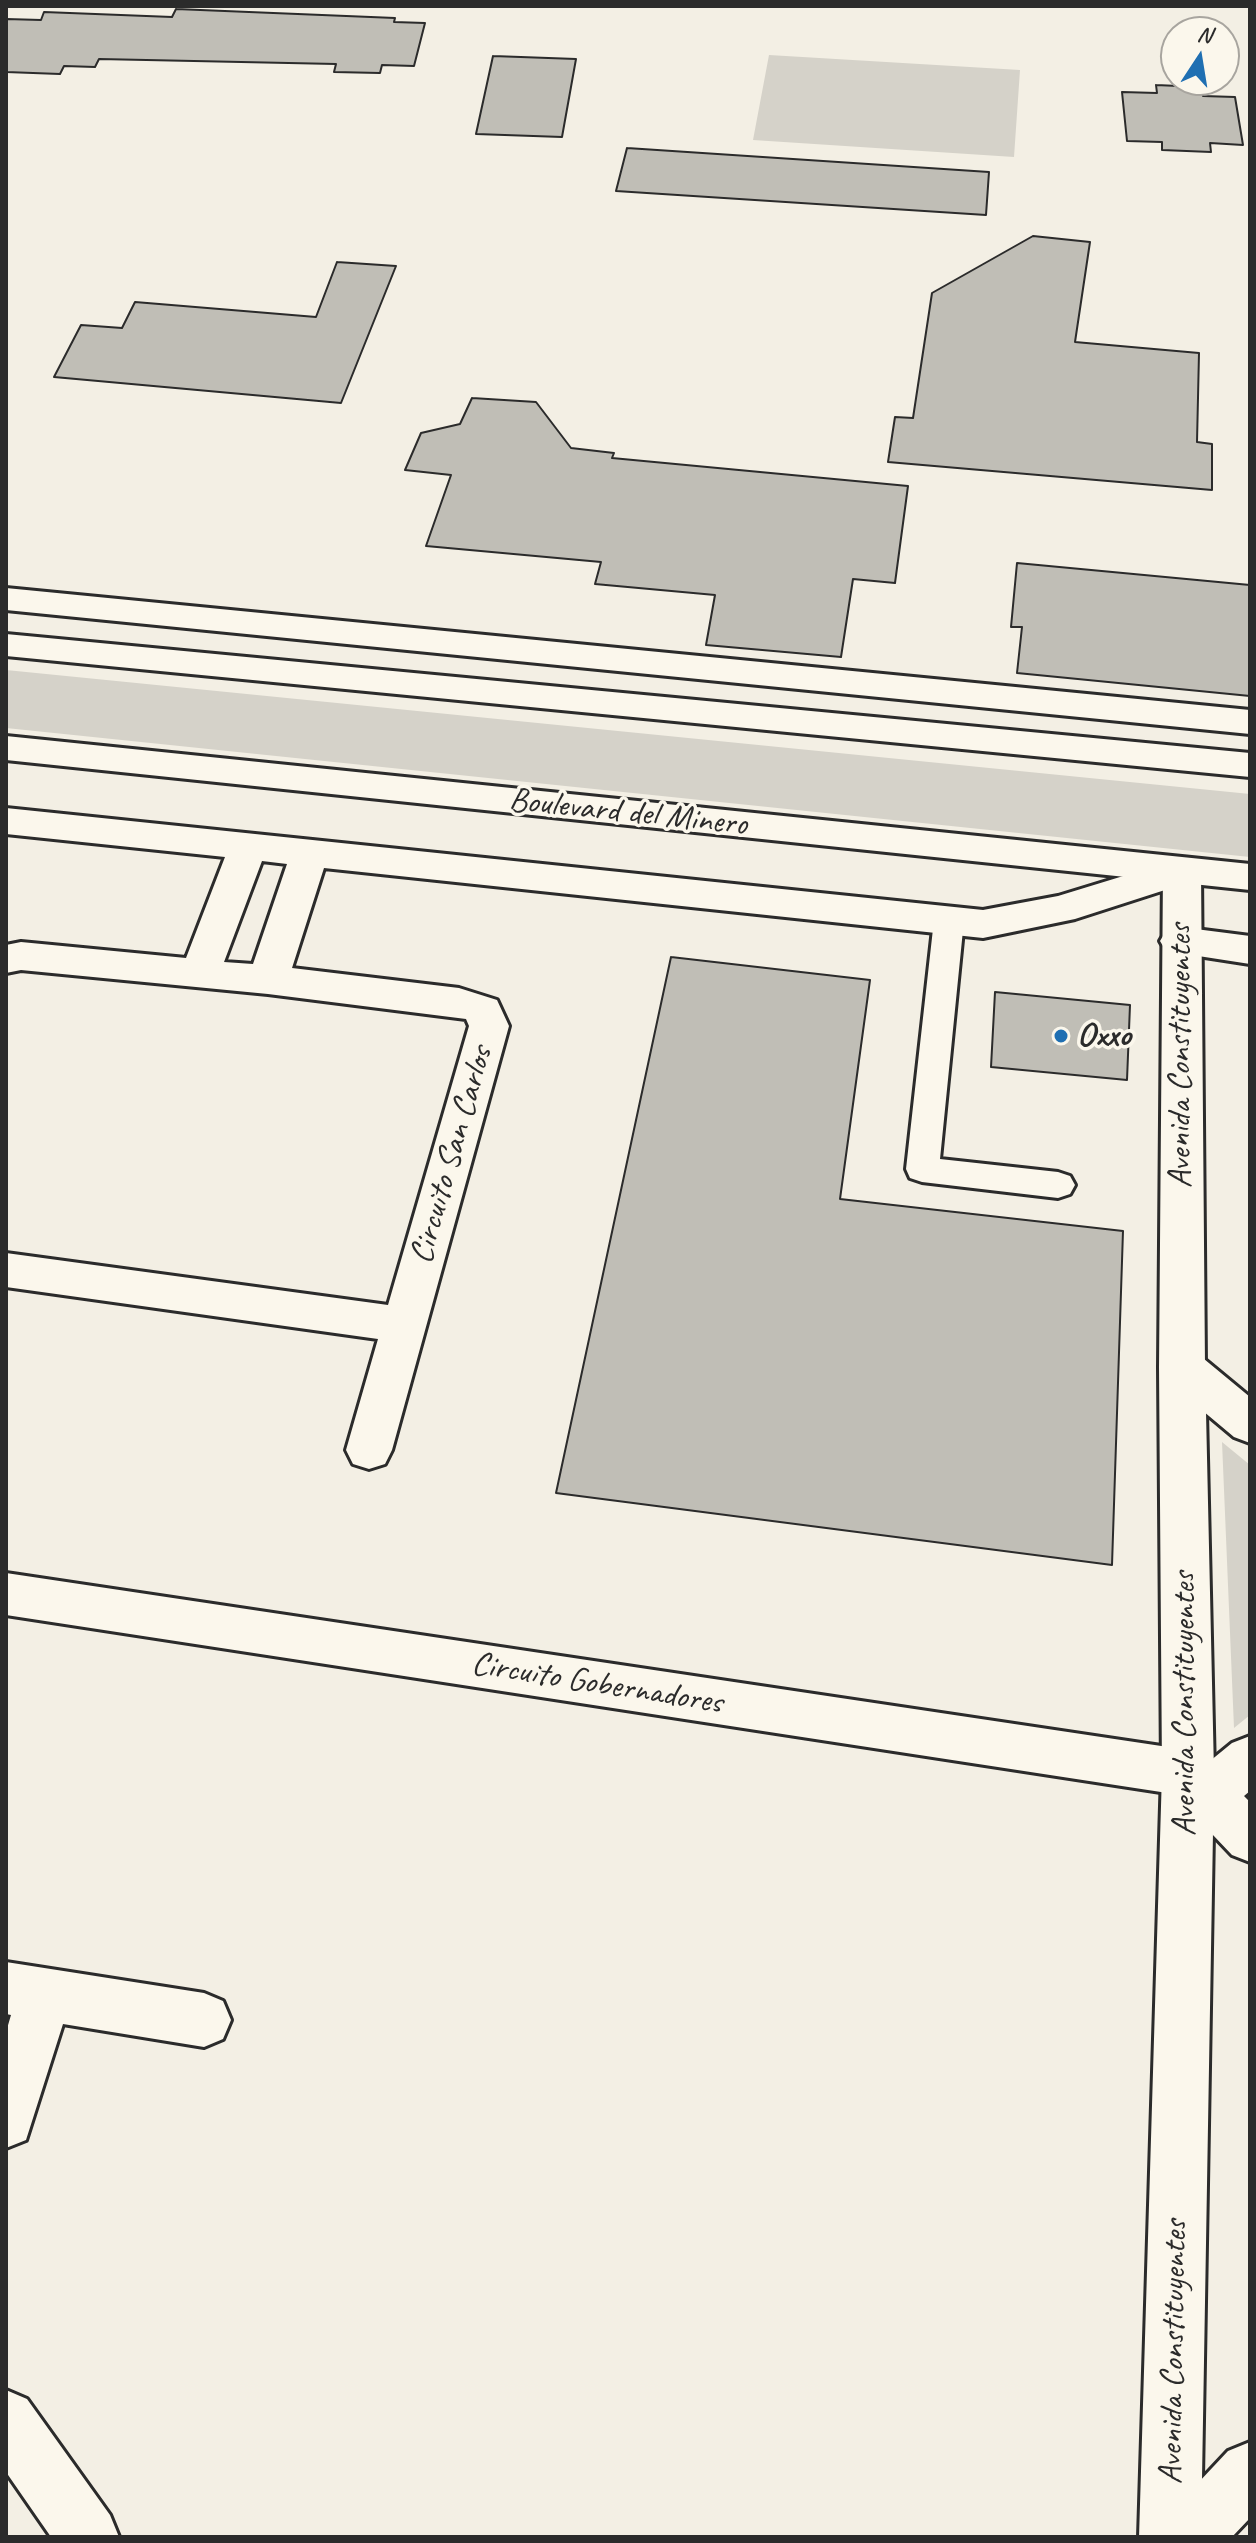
<!DOCTYPE html>
<html>
<head>
<meta charset="utf-8">
<style>
	body { margin:0 }
	#map { position:relative; width:1256px; height:2543px; overflow:hidden; background:#f3efe4; font-family:Caveat,sans-serif }
	canvas { display:block }
	.frame { position:absolute; inset:0; border:8px solid #2b2b2b; pointer-events:none }
	.north { position:absolute; left:1160px; top:16px; width:80px; height:80px; box-sizing:border-box; background:#fbf7ec; border:2px solid #a8a59f; border-radius:50%; rotate:12deg; font-size:22px; font-weight:700; line-height:32px; text-align:center; color:#2b2b2b }
	.north::after { content:''; display:block; margin:auto; width:28px; height:36px; background:#1f6fb2; clip-path:polygon(50% 0,100% 100%,50% 72%,0 100%) }
</style>
</head>
<body>
<div id="map">
<canvas width="1256" height="2543"></canvas>
<div class="frame"></div>
<div class="north">N</div>
</div>
<script>
const ctx = document.querySelector('canvas').getContext('2d');
ctx.lineJoin = 'round';
function paint(path, color) { ctx.fillStyle = color; ctx.fill(path, 'evenodd'); }
const shape = rows => new Path2D(rows.map(r => 'M' + r).join(''));
function strokePath(path, color, width, dash) { ctx.strokeStyle = color; ctx.lineWidth = width; ctx.lineCap = dash ? 'butt' : 'round'; ctx.setLineDash(dash || []); ctx.stroke(path); }
function drawText(font, color, halo, rows, align = 'center') {
  ctx.font = font + ' Caveat,sans-serif'; ctx.lineWidth = 7; ctx.setLineDash([]); ctx.textBaseline = 'middle'; ctx.strokeStyle = halo; ctx.fillStyle = color; for (const [text, x, y, turn = 0] of rows) {
    ctx.save(); ctx.translate(x, y); ctx.rotate((+turn || 0) * Math.PI / 180); ctx.textAlign = isNaN(turn) ? turn : align; if (halo) ctx.strokeText(text, 0, 0); ctx.fillText(text, 0, 0); ctx.restore();
  }
}
const green = shape([
	[769,55,1020,70,1014,157,753,140],
	[6,670,1250,794,1250,857,6,728],
	[1222,1442,1250,1465,1250,1715,1234,1728]
]);
const building = shape([
	[176,9,395,18,394,22,425,23,414,66,382,65,380,73,334,72,336,64,99,59,95,67,64,66,60,74,6,72,6,19,41,20,44,12,172,17,176,9],
	[493,56,576,59,562,137,476,134,493,56],
	[1156,85,1201,87,1203,96,1235,97,1243,145,1210,143,1211,152,1162,150,1162,142,1127,141,1122,92,1157,93,1156,85],
	[627,148,989,172,986,215,616,191,627,148],
	[1033,236,1090,242,1075,342,1199,353,1197,442,1212,444,1212,490,888,462,895,417,913,418,932,293,1033,236],
	[337,262,396,266,341,403,54,377,81,325,122,328,135,302,316,317,337,262],
	[472,398,536,402,571,448,614,453,612,458,908,486,895,583,853,579,841,657,706,645,715,595,595,584,601,562,426,546,451,475,405,470,421,433,460,424,472,398],
	[1017,563,1250,585,1250,696,1017,673,1022,627,1011,627,1017,563],
	[671,957,870,980,840,1199,1123,1231,1112,1565,556,1493,671,957],
	[995,992,1130,1005,1127,1080,991,1067,995,992]
]);
const service = shape([
	[949,909,960,913,964,920,940,1159,1058,1172,1070,1176,1075,1185,1070,1194,1058,1198,922,1182,910,1178,906,1169,934,920,938,913,949,909]
]);
const minor = shape([
	[6,588,1250,710,1250,734,6,610,6,588],
	[6,808,983,910,1058,896,1182,858,1196,862,1201,871,1196,880,1075,919,983,938,324,868,292,968,459,988,497,1000,509,1026,392,1450,385,1464,369,1469,353,1464,346,1450,378,1339,6,1287,6,1253,388,1305,469,1026,466,1019,268,994,21,970,6,973,6,945,21,942,186,958,225,857,6,834,6,808],
	[262,861,287,864,253,964,224,962,262,861],
	[1180,927,1250,936,1250,964,1166,951,1160,941,1166,931,1180,927],
	[1182,1349,1198,1354,1250,1397,1250,1443,1234,1437,1166,1380,1159,1367,1166,1354,1182,1349],
	[6,1573,1188,1750,1210,1761,1232,1743,1250,1736,1250,1791,1244,1796,1250,1802,1250,1862,1232,1855,1174,1794,6,1615,6,1573],
	[6,1962,204,1993,223,2001,231,2020,223,2039,204,2047,63,2024,26,2140,6,2148,6,2032,11,2015,6,2014,6,1962],
	[6,2390,27,2399,110,2515,119,2537,51,2537,6,2472,6,2390],
	[1250,2442,1250,2518,1232,2537,1159,2537,1168,2515,1228,2451,1250,2442]
]);
const tertiary = shape([
	[1182,858,1196,862,1201,871,1205,1367,1214,1773,1201,2537,1139,2537,1162,1773,1159,1367,1163,871,1168,862,1182,858]
]);
const primary = shape([
	[6,634,1250,753,1250,777,6,656,6,634],
	[6,736,1250,864,1250,890,6,760,6,736]
]);
const markers = [
	[1061,1036,8,"#1f6fb2"]
];
const streetNames = [
	["Boulevard del Minero",628,813,6],
	["Avenida Constituyentes",1181,1056,-90],
	["Circuito San Carlos",452,1155,-74],
	["Circuito Gobernadores",597,1684,9],
	["Avenida Constituyentes",1185,1704,-90],
	["Avenida Constituyentes",1174,2352,-89]
];
const poiNames = [
	["Oxxo",1077,1036]
];
paint(green, '#d5d2c9');
paint(building, '#c0beb6');
strokePath(building, '#2b2b2b', 2);
strokePath(service, '#2b2b2b', 6);
strokePath(minor, '#2b2b2b', 6);
strokePath(tertiary, '#2b2b2b', 6);
strokePath(primary, '#2b2b2b', 6);
paint(service, '#fbf7ec');
paint(minor, '#fbf7ec');
paint(tertiary, '#fbf7ec');
paint(primary, '#fbf7ec');
for (const [x, y, r, color] of markers) { const dot = new Path2D(); dot.arc(x, y, r, 0, 2 * Math.PI); ctx.fillStyle = color; ctx.fill(dot); strokePath(dot, '#fbf7ec', 3); }
drawText('34px', '#2b2b2b', '#fbf7ec', streetNames);
drawText('bold 34px', '#2b2b2b', '#fbf7ec', poiNames, 'left');
</script>
</body>
</html>
